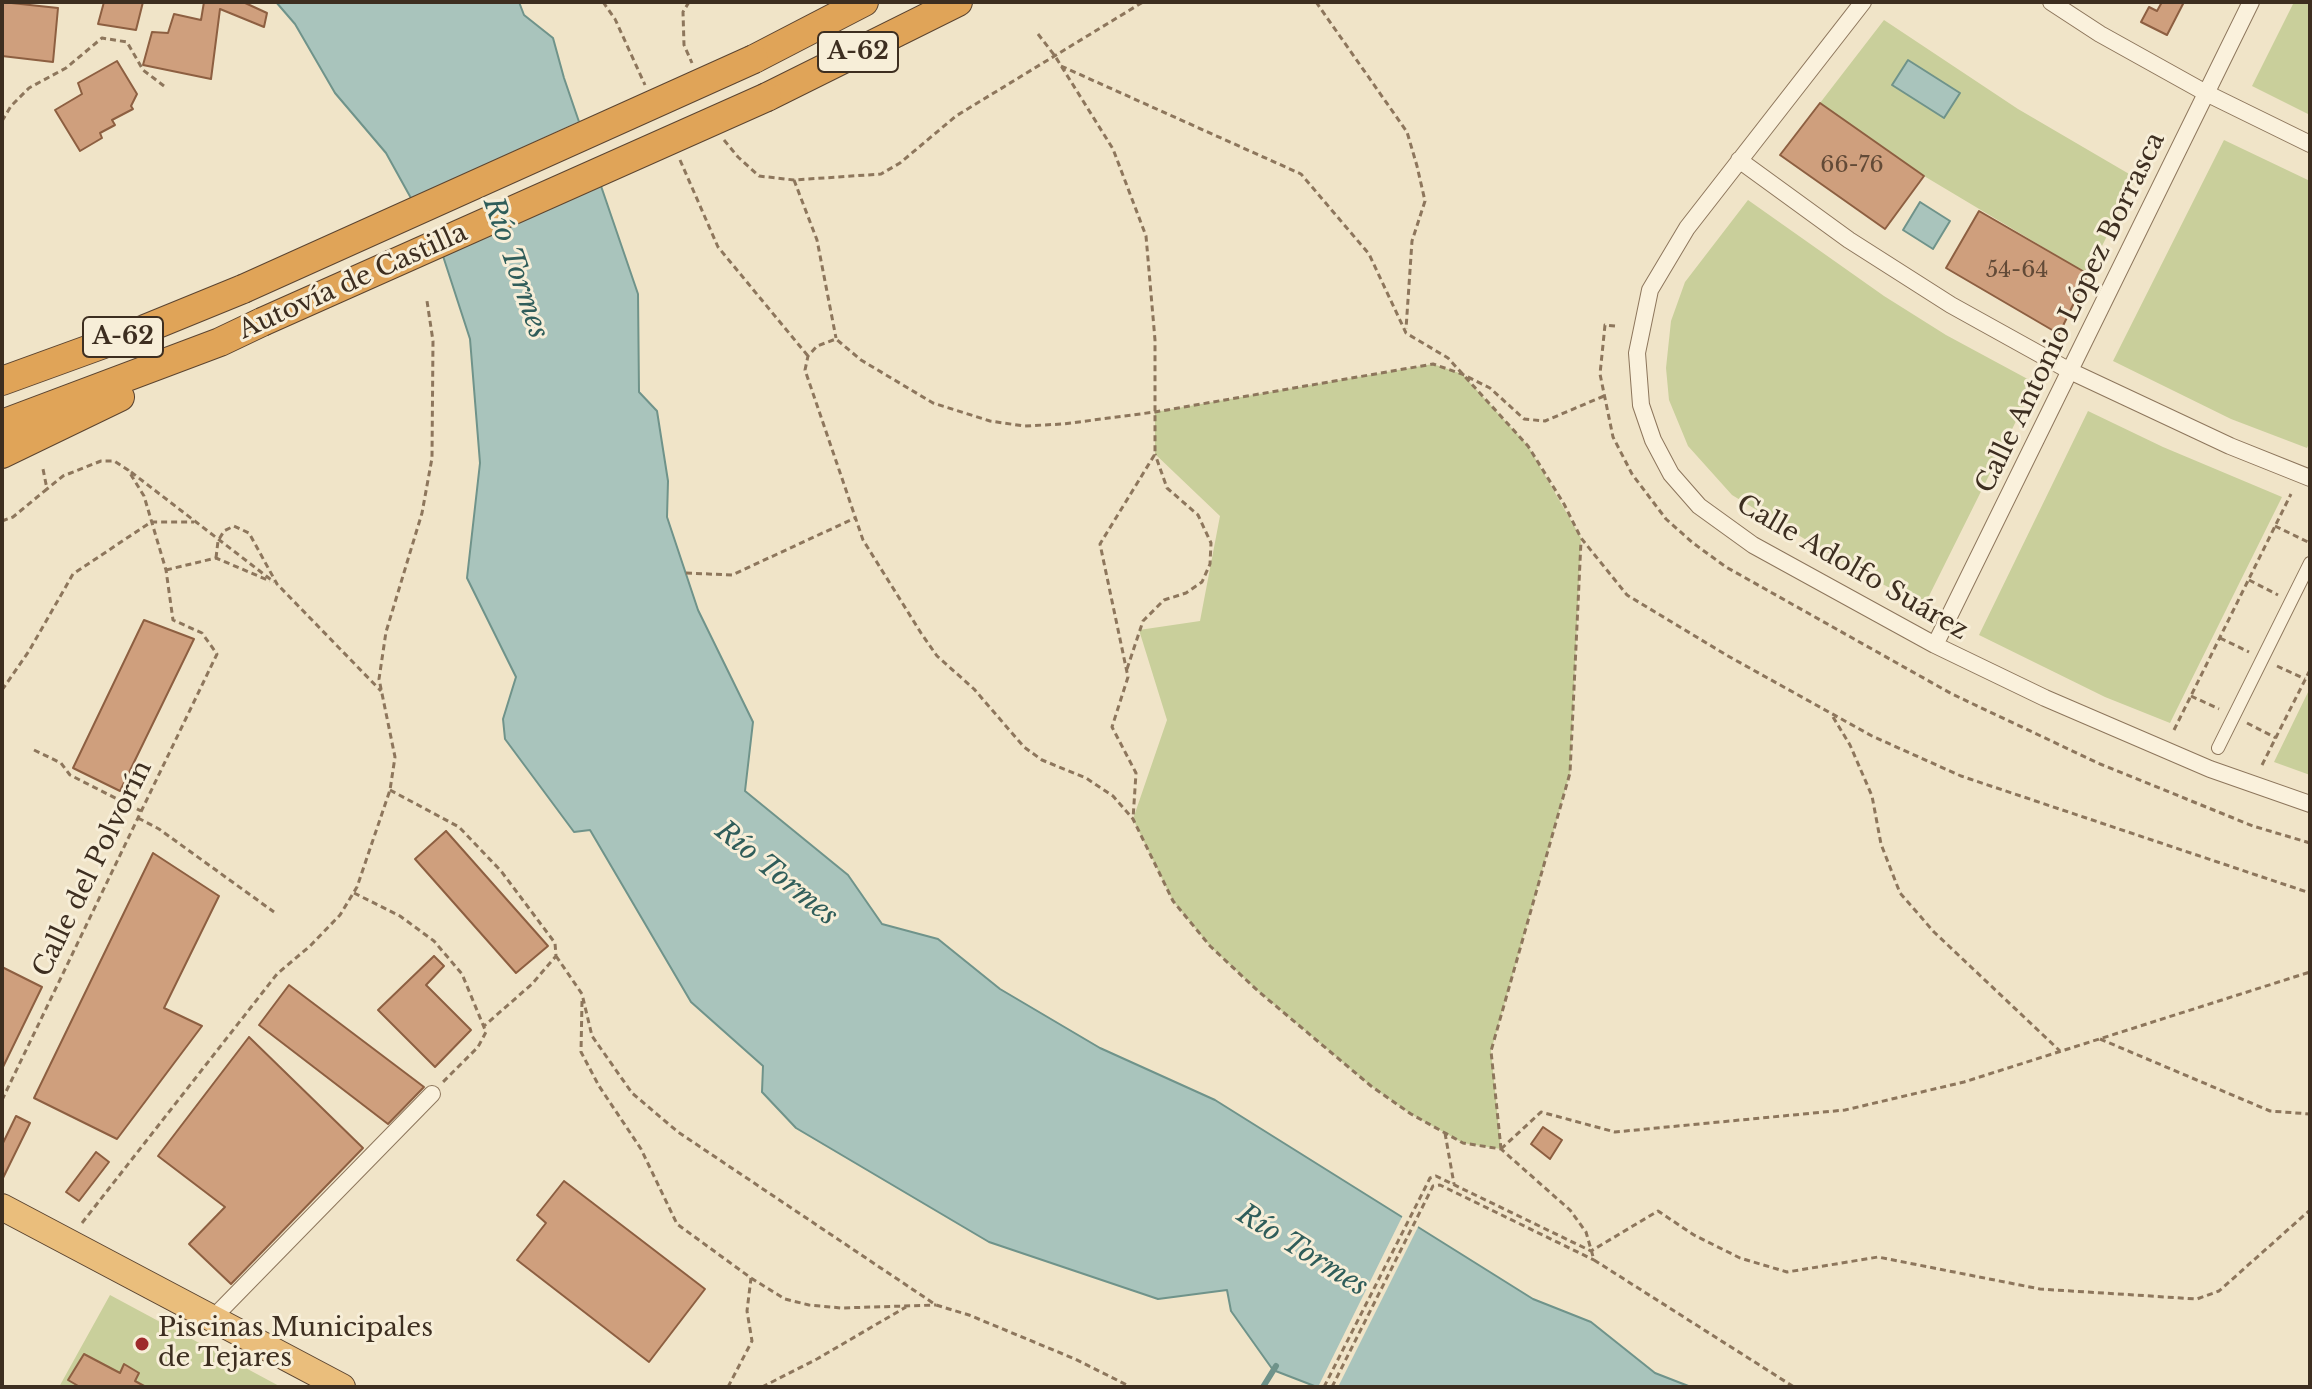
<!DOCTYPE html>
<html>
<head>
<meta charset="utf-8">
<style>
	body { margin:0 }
	#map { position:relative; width:2312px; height:1389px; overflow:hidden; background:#f0e4c8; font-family:"Libre Baskerville",serif }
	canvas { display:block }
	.frame { position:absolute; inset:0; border:4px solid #3d2e20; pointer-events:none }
</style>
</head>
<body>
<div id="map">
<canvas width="2312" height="1389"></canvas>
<div class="frame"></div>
</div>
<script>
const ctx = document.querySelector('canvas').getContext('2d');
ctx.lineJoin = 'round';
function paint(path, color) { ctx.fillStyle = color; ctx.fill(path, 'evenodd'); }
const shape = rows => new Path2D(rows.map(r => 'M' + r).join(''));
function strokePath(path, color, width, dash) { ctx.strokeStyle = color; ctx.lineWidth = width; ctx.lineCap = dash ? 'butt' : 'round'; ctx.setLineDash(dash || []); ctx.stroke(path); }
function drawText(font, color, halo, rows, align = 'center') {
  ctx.font = font + ' "Libre Baskerville",serif'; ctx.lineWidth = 6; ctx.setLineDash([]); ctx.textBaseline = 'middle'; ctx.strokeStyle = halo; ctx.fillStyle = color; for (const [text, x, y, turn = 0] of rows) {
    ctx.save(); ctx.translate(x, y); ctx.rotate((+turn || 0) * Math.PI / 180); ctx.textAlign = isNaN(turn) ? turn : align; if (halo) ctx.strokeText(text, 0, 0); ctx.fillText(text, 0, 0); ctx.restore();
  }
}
const green = shape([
	[2294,2,2310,2,2310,115,2252,86],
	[1884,20,2018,109,2136,178,2088,274,1924,176,1820,103],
	[2224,140,2310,181,2310,441,2307,448,2231,419,2113,361],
	[1748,200,1884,296,1946,335,2035,383,1924,606,1856,570,1732,495,1688,446,1669,400,1666,368,1671,321,1685,282],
	[1433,364,1462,374,1528,446,1581,538,1570,773,1491,1051,1501,1149,1463,1143,1411,1114,1371,1086,1258,991,1210,946,1173,901,1133,819,1167,720,1139,630,1200,621,1220,516,1155,454,1155,412],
	[2088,411,2163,447,2282,497,2170,723,2105,697,1979,635],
	[2310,688,2310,775,2274,762],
	[110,1295,281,1387,59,1387]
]);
const water = shape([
	[276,2,519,2,524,15,553,38,564,78,638,294,639,392,657,411,668,481,667,517,698,610,753,722,745,791,848,875,882,924,938,939,1000,989,1100,1048,1215,1100,1533,1299,1591,1322,1655,1373,1691,1387,1317,1387,1273,1370,1231,1311,1227,1290,1158,1299,989,1242,796,1128,762,1092,763,1066,691,1002,590,830,574,832,505,739,503,719,516,677,467,578,480,463,470,339,443,256,386,153,335,93,295,24,276,2],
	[1908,60,1960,93,1944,118,1892,85,1908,60],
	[1920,202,1950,221,1933,249,1903,230,1920,202]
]);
const pier = shape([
	[582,120,605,184,439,258,407,200],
	[1404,1213,1420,1223,1338,1387,1318,1387]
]);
const stream = shape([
	[1263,1387,1276,1366]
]);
const building = shape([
	[2,2,58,8,53,62,2,56,2,2],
	[104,2,143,2,136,30,98,24,104,2],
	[204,2,243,2,267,13,264,27,220,9,211,79,143,65,152,32,168,33,174,14,201,20,204,2],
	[2162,2,2184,2,2167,35,2141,22,2149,7,2157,11,2162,2],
	[117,61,137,94,131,106,133,109,112,120,115,125,100,133,102,138,80,151,55,110,82,94,78,83,117,61],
	[1820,103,1924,176,1885,229,1780,155,1820,103],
	[1979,211,2088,274,2059,334,1946,268,1979,211],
	[144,620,194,639,120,791,73,768,144,620],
	[446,831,548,946,516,973,415,859,446,831],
	[153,853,219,896,164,1008,202,1026,117,1139,34,1098,153,853],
	[434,956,444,966,426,985,471,1030,435,1067,378,1010,434,956],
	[2,967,42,987,2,1069,2,967],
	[289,985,424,1087,388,1124,259,1025,289,985],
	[249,1037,363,1148,231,1284,189,1244,225,1207,158,1156,249,1037],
	[16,1116,30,1123,2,1180,2,1145,16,1116],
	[1543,1127,1562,1140,1550,1159,1531,1144,1543,1127],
	[96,1152,109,1162,79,1201,66,1192,96,1152],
	[564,1181,705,1289,649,1362,517,1260,546,1223,537,1215,564,1181],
	[84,1354,120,1373,124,1364,139,1373,135,1381,146,1387,80,1387,68,1380,84,1354]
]);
const path = shape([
	[603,2,615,19,645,85],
	[689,2,683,12,684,45,692,63],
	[1316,2,1407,132,1417,166,1425,201,1412,241,1406,329],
	[1038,34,1055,56,1113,149,1146,236,1155,340,1155,454,1100,544,1128,677,1112,727,1136,773,1133,819],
	[1061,66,1301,174,1369,254,1406,333,1448,358,1528,446,1564,504,1581,538,1627,595,1728,656,1872,736,1961,776,2310,893],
	[2,121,11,106,29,88,66,68,102,38,127,42,143,70,164,86],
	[724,140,738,157,759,176,794,180,881,174,900,163,956,116,1143,2],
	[680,160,718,247,808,356],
	[794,180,817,240,836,338],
	[1615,326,1605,325,1600,374,1613,437,1632,474,1666,519,1693,543,1726,567,1952,694,2100,764,2253,826,2310,843],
	[1604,396,1545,421,1524,419,1490,388,1462,374,1433,364,1155,412,1063,424,1024,426,990,421,933,403,861,360,836,339,817,346,808,356,805,370,863,540,921,633,937,656,974,689,1024,747,1042,760,1086,778,1113,796,1133,819,1173,901,1210,946,1258,991,1371,1086,1411,1114,1463,1143,1501,1149,1570,1210,1586,1232,1594,1260,1794,1387],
	[131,472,274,582],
	[2,521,13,517,47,489,43,469],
	[2275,526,2310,543],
	[216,558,218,541,224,531,234,526,249,533,277,584,381,691],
	[166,570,216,558,270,581],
	[686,573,732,575,855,518],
	[2249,580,2278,595],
	[2220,638,2249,652],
	[2277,666,2305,679],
	[1127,669,1143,621,1164,600,1186,593,1202,582,1210,564,1211,543,1198,515,1167,488,1155,454],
	[2,690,29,651,73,574,151,522,194,522],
	[2191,696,2219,709],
	[1833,717,1850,745,1872,796,1881,844,1900,893,1934,932,2060,1051],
	[2247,723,2276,738],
	[2174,730,2291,494],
	[34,750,61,763,70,775,141,811],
	[2262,765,2310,670],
	[390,790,459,827,501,871,555,943,556,956,532,984,484,1026],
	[138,818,159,829,274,912],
	[354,893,400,916,434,941,462,974,486,1032,478,1047,443,1082],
	[556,956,582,994,592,1036,632,1093,678,1132,936,1305,969,1315,1075,1359,1131,1387],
	[582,1001,581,1052,599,1086,641,1149,677,1224,751,1278,785,1299,809,1305,841,1308,936,1305],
	[2100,1039,2270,1111,2310,1114],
	[2,1100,217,654,202,633,173,620,166,570,144,496,128,470,114,461,101,461,63,476,47,489],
	[1445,1133,1454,1184],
	[1501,1149,1541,1112,1615,1132,1845,1110,1964,1082,2310,972],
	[1501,1149,1491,1051,1570,773,1581,541],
	[82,1223,277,974,310,946,340,915,357,887,390,790,395,757,379,679,386,632,422,513,432,458,433,341,427,301],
	[728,1387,752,1341,747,1311,751,1278],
	[762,1387,817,1359,906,1307],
	[1324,1387,1424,1190,1430,1178,1436,1176,1591,1251,1658,1211,1694,1235,1740,1258,1787,1272,1878,1257,2040,1289,2197,1299,2219,1291,2310,1210],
	[1332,1387,1433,1186,1440,1185,1594,1260]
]);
const pedestrian = shape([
	[2218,748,2310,563]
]);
const minor = shape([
	[1863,2,1687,228,1650,290,1637,353,1641,405,1653,440,1671,474,1699,506,1753,545,1935,645,2045,698,2210,769,2310,804],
	[2051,2,2100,34,2206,93,2310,144],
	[1739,160,1849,240,1951,305,2070,371,2230,446,2310,478],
	[1935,645,2251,2],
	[212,1319,432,1094]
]);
const trunk = shape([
	[2,1207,342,1387]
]);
const motorway = shape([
	[754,59,864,2],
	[767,97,958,2],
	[2,381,145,329,243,289],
	[2,424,220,342,262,322],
	[2,454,120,397]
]);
const motorwayBridge = shape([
	[243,289,754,59],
	[262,322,767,97]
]);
const markers = [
	[142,1344,8,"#9e2a2b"]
];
const numberNames = [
	["66-76",1852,166],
	["54-64",2017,271]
];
const shields = [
	[858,52,80],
	[123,337,80]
];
const shieldNames = [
	["A-62",858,52],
	["A-62",123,337]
];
const streetNames = [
	["Autovía de Castilla",353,282,-24],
	["Calle Antonio López Borrasca",2071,313,-64],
	["Calle Adolfo Suárez",1852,568,30],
	["Calle del Polvorín",93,869,-64]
];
const poiNames = [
	["Piscinas Municipales",158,1329],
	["de Tejares",158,1359]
];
const waterNames = [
	["Río Tormes",515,268,71],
	["Río Tormes",776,874,39],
	["Río Tormes",1302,1251,32]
];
paint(green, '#c9cf9b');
paint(water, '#a9c4bc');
strokePath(water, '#6f938a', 2);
paint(pier, '#f0e4c8');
strokePath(stream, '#6f938a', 6);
paint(building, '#cf9f7d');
strokePath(building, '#8d5f41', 2);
strokePath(pedestrian, '#8d765c', 14);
strokePath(minor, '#8d765c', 18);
strokePath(trunk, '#5b4430', 28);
strokePath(motorway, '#5b4430', 30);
strokePath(path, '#8d765c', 3, [6, 4]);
strokePath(pedestrian, '#faf1dc', 12);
strokePath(minor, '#faf1dc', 16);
strokePath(trunk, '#eabe7c', 26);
strokePath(motorway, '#e0a458', 28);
strokePath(motorwayBridge, '#5b4430', 30, []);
strokePath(motorwayBridge, '#e0a458', 28);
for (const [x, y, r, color] of markers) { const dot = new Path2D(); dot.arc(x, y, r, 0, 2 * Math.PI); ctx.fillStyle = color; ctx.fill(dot); strokePath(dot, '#f7eed8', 3); }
drawText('22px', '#624a37', null, numberNames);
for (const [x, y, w] of shields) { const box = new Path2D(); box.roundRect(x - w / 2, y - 20, w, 40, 6); ctx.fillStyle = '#f7eed8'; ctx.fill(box); strokePath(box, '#3d2e20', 2); }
drawText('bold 24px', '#3d2e20', null, shieldNames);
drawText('26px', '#3d2e20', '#f7eed8', streetNames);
drawText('26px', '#3d2e20', '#f7eed8', poiNames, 'left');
drawText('italic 28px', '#2f5d5a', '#f7eed8', waterNames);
</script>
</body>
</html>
